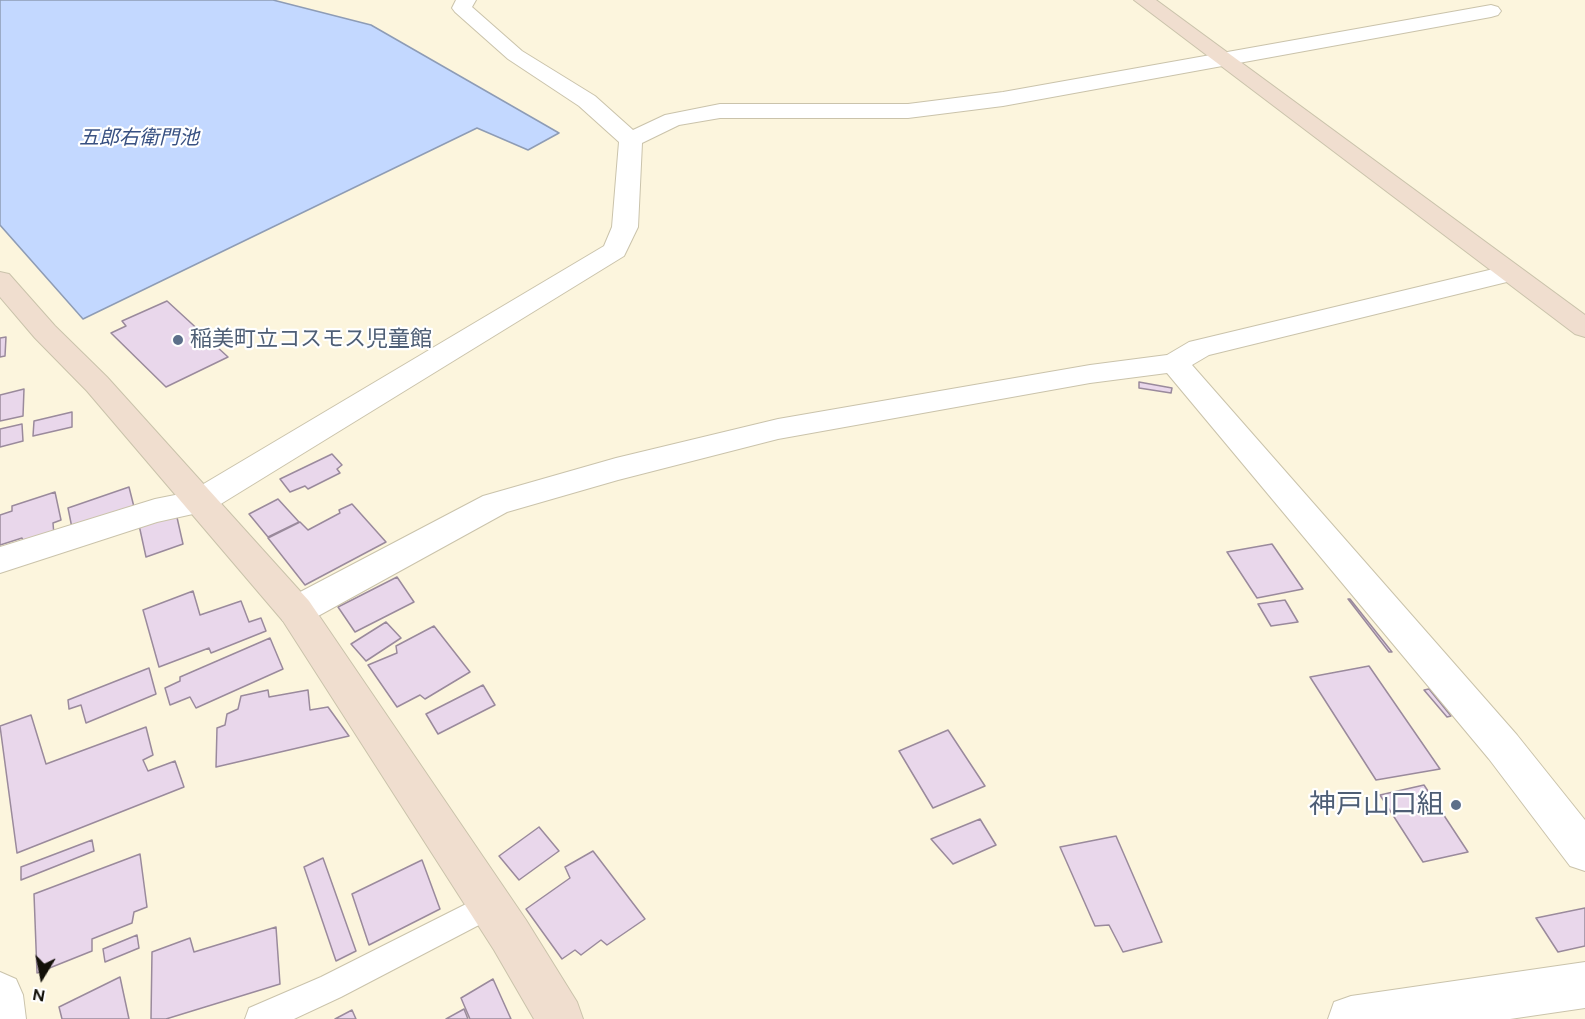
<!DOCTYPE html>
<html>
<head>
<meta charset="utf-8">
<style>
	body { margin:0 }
	#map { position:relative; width:1585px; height:1019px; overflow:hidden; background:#fcf5dd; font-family:Figtree,sans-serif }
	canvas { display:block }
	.north { position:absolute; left:12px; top:947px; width:60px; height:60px; -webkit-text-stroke:4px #fff; paint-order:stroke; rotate:190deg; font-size:16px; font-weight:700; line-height:24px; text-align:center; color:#131109 }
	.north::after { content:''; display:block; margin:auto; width:21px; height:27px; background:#131109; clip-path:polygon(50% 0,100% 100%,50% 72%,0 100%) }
</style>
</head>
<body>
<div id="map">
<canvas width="1585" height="1019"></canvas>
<div class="north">N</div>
</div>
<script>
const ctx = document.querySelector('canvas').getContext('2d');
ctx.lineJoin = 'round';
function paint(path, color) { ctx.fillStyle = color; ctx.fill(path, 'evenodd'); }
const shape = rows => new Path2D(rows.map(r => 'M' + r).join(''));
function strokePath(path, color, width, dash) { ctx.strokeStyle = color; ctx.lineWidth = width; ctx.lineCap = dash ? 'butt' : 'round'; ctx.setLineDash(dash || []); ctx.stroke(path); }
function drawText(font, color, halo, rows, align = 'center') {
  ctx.font = font + ' Figtree,"Noto Sans JP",sans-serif'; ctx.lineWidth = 4.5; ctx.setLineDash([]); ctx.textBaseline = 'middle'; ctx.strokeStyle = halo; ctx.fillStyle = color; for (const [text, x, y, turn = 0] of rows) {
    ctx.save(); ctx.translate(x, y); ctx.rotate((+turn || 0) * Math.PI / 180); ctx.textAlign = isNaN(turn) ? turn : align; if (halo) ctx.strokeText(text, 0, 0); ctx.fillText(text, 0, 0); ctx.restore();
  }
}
const water = shape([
	[0,0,273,0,371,25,559,133,528,150,477,128,83,319,0,225,0,0]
]);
const building = shape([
	[167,301,228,357,166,387,111,333,126,326,122,321,167,301],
	[6,337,5,356,0,357,0,338,6,337],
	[1139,382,1172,388,1171,393,1139,388,1139,382],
	[24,389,23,416,0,421,0,395,24,389],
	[72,412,72,427,33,436,34,421,72,412],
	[22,424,23,441,0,447,0,429,22,424],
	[332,454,342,465,337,469,340,473,308,489,305,486,290,492,280,479,332,454],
	[129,487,134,507,72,528,68,508,129,487],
	[55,492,61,520,53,523,54,535,25,545,22,538,0,545,0,515,12,511,12,506,55,492],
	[278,499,299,522,268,537,249,514,278,499],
	[352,504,386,542,305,585,268,538,300,522,308,530,340,513,339,510,352,504],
	[176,513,183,544,146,557,139,525,176,513],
	[1272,544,1303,589,1257,598,1227,552,1272,544],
	[397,577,414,602,355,632,338,607,397,577],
	[193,591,200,615,241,601,249,622,261,618,266,631,211,653,209,648,159,667,143,610,193,591],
	[1348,599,1350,599,1392,652,1389,652,1348,599],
	[1285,600,1298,622,1271,626,1258,604,1285,600],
	[386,622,401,638,366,661,351,644,386,622],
	[434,626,470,672,425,699,420,695,397,707,368,665,397,653,396,646,434,626],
	[270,638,283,669,196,708,190,697,170,705,165,688,180,681,180,677,270,638],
	[1369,666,1440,769,1376,780,1310,677,1369,666],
	[149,668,156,694,86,723,81,705,69,709,68,700,149,668],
	[483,685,495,705,438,734,426,714,483,685],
	[1429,689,1451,716,1447,717,1424,690,1429,689],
	[268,690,269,697,308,690,310,710,328,707,349,736,216,767,217,728,225,725,227,714,238,709,241,696,268,690],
	[31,715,46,764,146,727,153,755,143,760,148,771,175,761,184,787,17,853,0,726,31,715],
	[948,730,985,786,933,808,899,751,948,730],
	[1424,785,1468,852,1423,862,1380,795,1424,785],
	[980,819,996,845,953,864,931,839,980,819],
	[539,827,559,851,519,880,499,856,539,827],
	[1116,836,1162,942,1123,952,1109,925,1095,926,1060,847,1116,836],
	[92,840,94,851,21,880,21,867,92,840],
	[593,851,645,919,607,945,601,940,581,955,575,950,562,959,526,909,570,878,565,867,593,851],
	[140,854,147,907,134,912,132,923,92,939,92,951,37,973,34,894,140,854],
	[323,858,356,951,336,961,304,867,323,858],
	[422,860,440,909,369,945,352,894,422,860],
	[1585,908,1585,946,1558,952,1536,918,1585,908],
	[276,927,280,984,166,1019,151,1019,152,952,190,938,194,952,276,927],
	[137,935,139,948,105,962,103,949,137,935],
	[120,977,129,1019,62,1019,59,1007,120,977],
	[493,979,511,1019,470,1019,461,998,493,979],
	[464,1009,468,1019,446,1019,464,1009],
	[352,1010,356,1019,335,1019,352,1010]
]);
const lane = shape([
	[490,892,500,896,504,905,500,914,341,997,294,1019,245,1019,249,1008,321,977,490,892]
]);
const street = shape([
	[456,0,476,0,472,7,522,51,595,96,633,130,665,115,720,104,908,104,1003,92,1491,5,1498,7,1501,11,1498,15,1491,17,1003,106,908,118,720,118,679,125,642,143,638,227,624,256,211,510,157,522,0,573,0,547,155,499,190,492,604,246,612,227,619,142,579,106,508,59,455,12,452,8,456,0],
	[1510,265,1519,267,1523,273,1519,279,1209,355,1192,365,1517,735,1585,820,1585,871,1570,866,1489,759,1167,373,1090,383,778,439,618,480,507,512,309,621,296,625,283,621,278,611,283,601,483,496,616,458,778,419,1090,365,1167,355,1189,342,1510,265],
	[1585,962,1585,1008,1510,1019,1328,1019,1334,1002,1351,996,1585,962],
	[0,972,16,979,23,995,26,1019,0,1019,0,972]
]);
const secondary = shape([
	[1134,0,1156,0,1585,315,1585,337,1575,334,1134,0],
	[0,272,9,274,55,326,107,377,309,601,526,920,577,1002,583,1019,534,1019,494,950,283,621,87,391,35,338,0,297,0,272]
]);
const markers = [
	[178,340,6,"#5c6f8a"],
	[1456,805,6,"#5c6f8a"]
];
const farWaternames = [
	["五郎右衛門池",139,138]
];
const serviceNames = [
	["稲美町立コスモス児童館",190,340]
];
const nearServicenames = [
	["神戸山口組",1444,805]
];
paint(water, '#c3d8ff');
strokePath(water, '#8e9cb5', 1.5);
paint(building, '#e9d7eb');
strokePath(building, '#9a8a9c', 1.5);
strokePath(lane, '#cac3ab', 2);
strokePath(street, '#cac3ab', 2);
strokePath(secondary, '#cac3ab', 2);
paint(lane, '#fff');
paint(street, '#fff');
paint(secondary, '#f0decf');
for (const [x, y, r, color] of markers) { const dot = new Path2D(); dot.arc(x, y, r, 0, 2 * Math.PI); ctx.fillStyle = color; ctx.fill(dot); strokePath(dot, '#fff', 2); }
drawText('italic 20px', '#385182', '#fff', farWaternames);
drawText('22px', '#4e5e75', '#fff', serviceNames, 'left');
drawText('27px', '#4e5e75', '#fff', nearServicenames, 'right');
</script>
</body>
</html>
